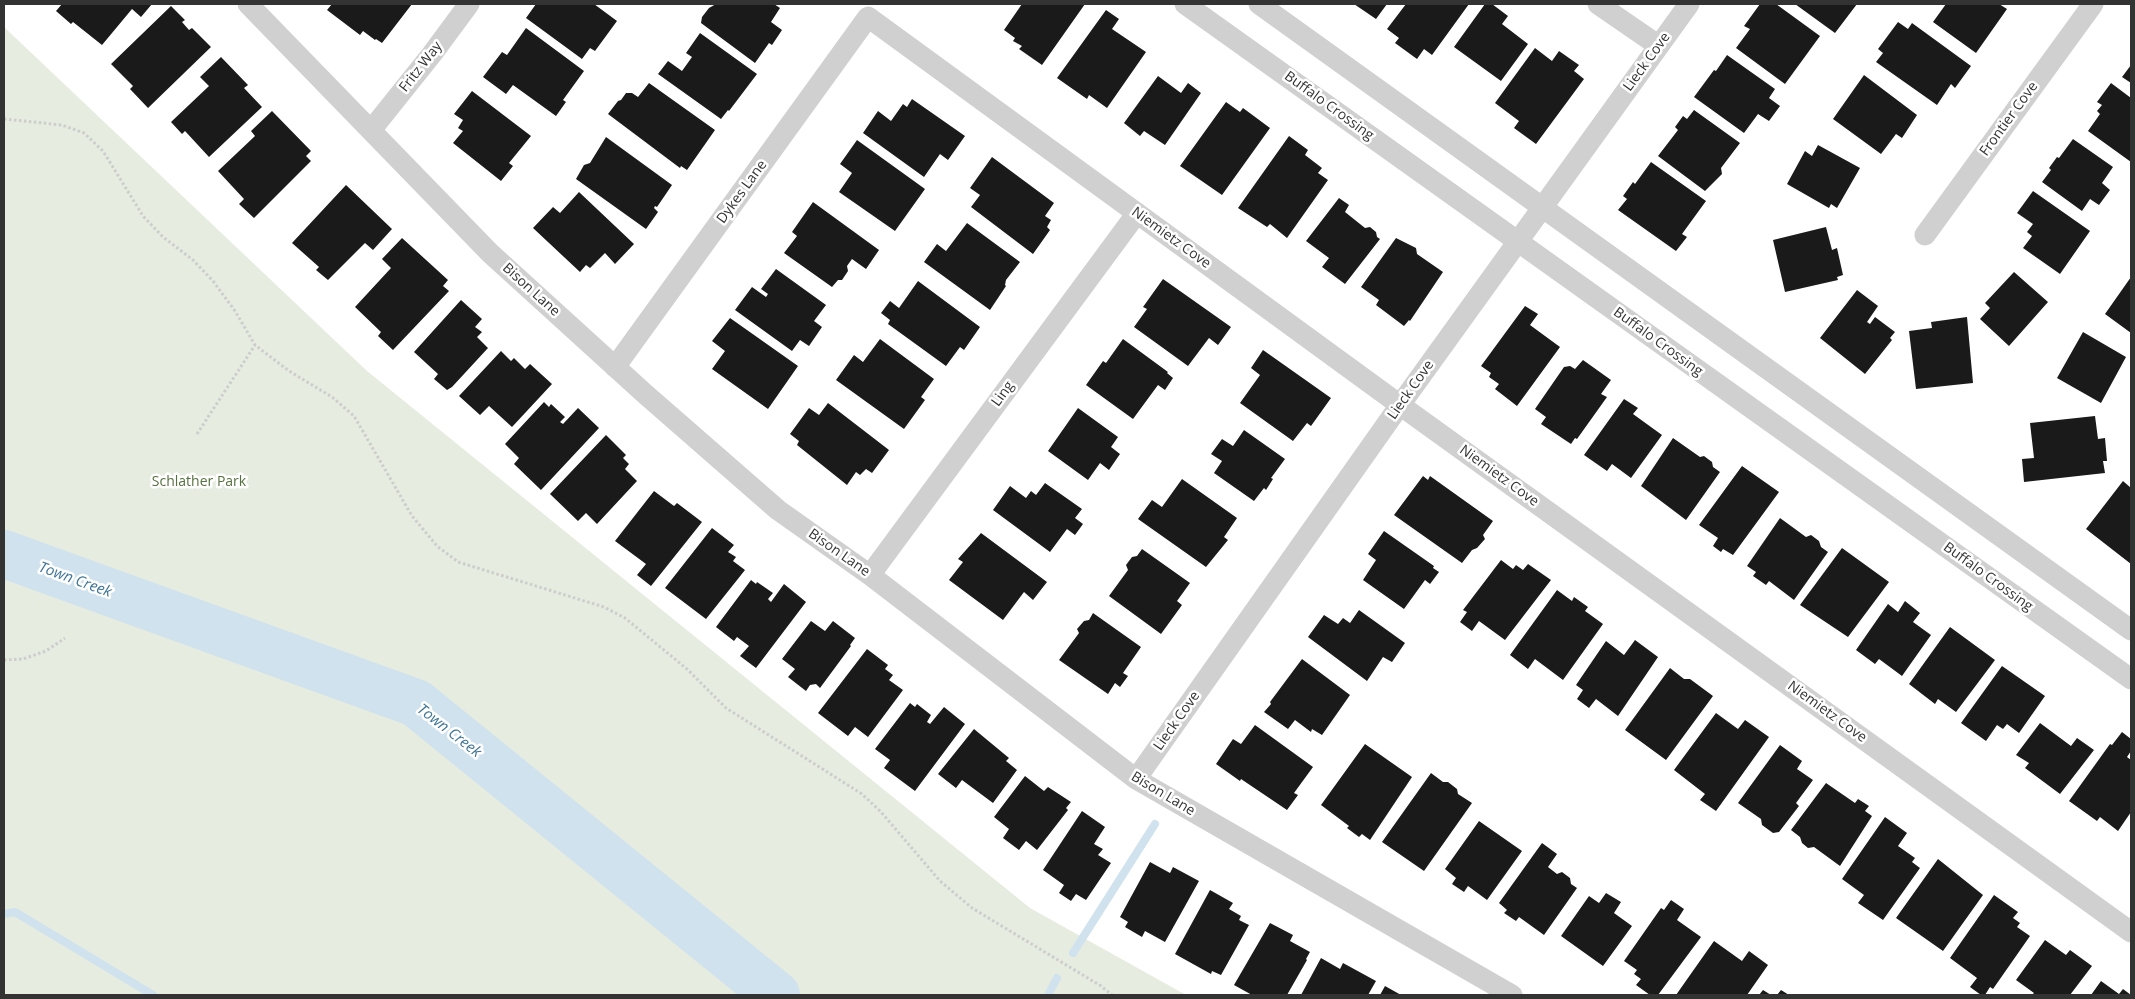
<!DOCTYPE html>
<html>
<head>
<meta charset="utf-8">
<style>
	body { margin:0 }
	#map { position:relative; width:2135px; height:999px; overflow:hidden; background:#fff; font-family:"Open Sans",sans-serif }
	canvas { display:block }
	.frame { position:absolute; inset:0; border:5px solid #333; pointer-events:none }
</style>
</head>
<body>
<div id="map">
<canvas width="2135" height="999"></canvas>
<div class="frame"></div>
</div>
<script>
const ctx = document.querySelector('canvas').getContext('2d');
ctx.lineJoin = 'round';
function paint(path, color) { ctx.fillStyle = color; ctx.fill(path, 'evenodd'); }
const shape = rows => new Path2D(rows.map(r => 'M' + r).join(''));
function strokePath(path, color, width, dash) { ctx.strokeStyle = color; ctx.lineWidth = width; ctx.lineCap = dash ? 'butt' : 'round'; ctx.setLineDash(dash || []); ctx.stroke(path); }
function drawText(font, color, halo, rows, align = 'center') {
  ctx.font = font + ' "Open Sans",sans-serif'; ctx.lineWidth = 5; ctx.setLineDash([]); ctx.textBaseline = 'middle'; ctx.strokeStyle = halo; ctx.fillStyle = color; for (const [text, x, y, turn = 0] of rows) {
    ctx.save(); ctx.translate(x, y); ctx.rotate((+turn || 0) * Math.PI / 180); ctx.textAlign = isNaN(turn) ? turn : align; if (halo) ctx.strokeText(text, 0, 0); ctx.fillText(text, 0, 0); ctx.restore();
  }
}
const green = shape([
	[4,27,367,371,1030,908,1186,995,4,995]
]);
const stream = shape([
	[4,914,15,912,153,995],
	[1073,953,1155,824],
	[1048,995,1057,978]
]);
const river = shape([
	[4,554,416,703,776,995]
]);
const building = shape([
	[62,4,152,4,141,17,132,9,102,45,73,22,71,24,56,11],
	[332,4,412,4,382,43,376,39,375,40,363,31,360,35,327,10],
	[536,4,594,4,617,21,595,51,590,48,582,59,526,18],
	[716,4,774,4,780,8,771,22,782,30,772,45,769,43,755,63,701,23,702,17,709,8],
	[1022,4,1085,4,1042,65,1019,49,1022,46,1013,41,1015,38,1004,30],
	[1354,4,1387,4,1376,19],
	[1406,4,1469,4,1432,55,1424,49,1417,59,1395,43,1399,38,1387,29],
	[1485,4,1492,4,1508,16,1502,24,1528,44,1501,81,1454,47],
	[1760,4,1776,4,1820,36,1785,84,1736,48,1750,29,1744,26],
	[1795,4,1857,4,1835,33],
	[1946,4,1999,4,2007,9,1976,53,1933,22],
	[171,6,185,20,182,22,189,30,192,28,211,47,148,108,130,89,133,86,111,64],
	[1106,10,1119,19,1112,29,1146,52,1107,108,1089,95,1087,99,1057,78],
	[1898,22,1908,29,1912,23,1971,66,1955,88,1951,84,1937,105,1876,62,1883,53,1878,49],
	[526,28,584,71,563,100,566,102,556,116,513,85,506,94,483,77,502,52,507,55],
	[700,33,757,74,729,111,728,110,721,119,658,74,668,61,682,71,692,57,686,53],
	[1535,48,1552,61,1559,51,1579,65,1574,71,1584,79,1536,144,1514,128,1519,121,1495,103],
	[1727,55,1775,89,1769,98,1780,106,1769,121,1758,114,1744,133,1694,97,1714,70,1716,71],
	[221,57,248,85,244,88,262,107,209,157,185,131,182,134,171,122,209,86,200,77],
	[2131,65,2131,83,2122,77],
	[1864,75,1917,115,1902,138,1896,134,1881,154,1833,119],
	[1158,76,1181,93,1188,83,1201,93,1165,145,1144,131,1140,136,1124,123],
	[649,83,715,130,687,170,681,166,680,168,608,114,618,101,621,100,626,93,632,93,638,97],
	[2111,83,2131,98,2131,162,2088,131,2100,114,2097,111,2102,105,2097,102],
	[472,91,531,136,509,163,513,166,501,181,453,143,463,131,458,128,463,120,454,114],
	[912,99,965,136,948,160,940,154,924,177,863,133,878,111,891,121,903,104,907,107],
	[1226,102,1240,112,1243,108,1270,128,1222,195,1180,166],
	[1694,110,1740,143,1721,168,1722,174,1705,191,1658,156,1678,130,1675,127,1683,116,1687,119],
	[272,111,311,151,306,156,311,161,254,218,239,204,244,199,218,171,255,136,251,131],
	[1289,136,1308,150,1305,155,1322,168,1318,173,1328,180,1287,238,1270,224,1267,227,1238,208],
	[606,137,672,185,657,207,655,206,654,208,658,212,646,229,576,179,584,165,590,163],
	[2073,139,2113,167,2102,183,2110,190,2099,205,2090,199,2082,211,2042,182,2051,170,2049,168,2057,157,2059,158],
	[857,140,925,189,895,231,839,192,852,173,840,164],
	[1818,145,1860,168,1837,208,1831,204,1829,208,1787,184,1805,151,1812,156],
	[992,157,1054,203,1045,216,1051,220,1047,227,1050,230,1033,254,971,207,980,195,970,188],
	[1651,162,1706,201,1682,234,1687,237,1676,251,1618,210,1627,199,1623,196,1633,182,1635,184],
	[346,185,392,229,373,250,365,243,328,280,316,270,319,267,292,243],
	[2033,191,2090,231,2060,274,2023,248,2032,236,2027,232,2033,224,2017,213],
	[579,192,634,244,615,264,605,253,590,268,586,265,580,272,533,228,553,207,560,213],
	[1339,198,1349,205,1345,212,1365,228,1370,227,1376,232,1377,237,1380,239,1345,284,1322,267,1329,258,1306,241],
	[813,202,879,250,866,269,852,259,847,266,848,271,842,280,838,280,832,287,784,253,797,236,792,232],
	[967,223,1020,262,1006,280,1005,285,1006,286,990,310,924,262,937,244,946,251],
	[1826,227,1832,250,1837,248,1843,275,1837,277,1838,280,1785,292,1773,240],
	[402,238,448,280,443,286,449,291,393,350,378,336,381,332,355,307,391,268,382,259],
	[1396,238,1416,248,1417,254,1443,272,1410,321,1409,320,1404,326,1376,305,1379,300,1361,287],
	[776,269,826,305,814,321,822,327,809,346,800,340,792,351,735,310,752,287,766,297,768,294,761,289],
	[2014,272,2048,302,2009,346,1980,319,1990,308,1985,303],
	[2131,277,2131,333,2105,314],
	[1163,279,1231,327,1218,345,1209,338,1188,366,1134,327,1147,309,1143,307],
	[918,281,980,327,964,350,960,347,946,366,888,324,890,320,881,313,890,301,899,308],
	[1857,290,1878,306,1867,322,1870,324,1875,317,1895,332,1890,338,1892,340,1865,374,1820,338],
	[461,300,482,319,475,327,482,332,477,337,488,348,452,387,447,390,434,379,438,374,414,352],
	[1525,306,1538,314,1530,325,1560,347,1517,406,1495,389,1499,384,1489,377,1491,373,1481,366],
	[1967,317,1973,383,1916,389,1909,331,1932,328,1931,322],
	[730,318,798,366,768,409,712,369,725,351,712,341],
	[2083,332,2126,357,2101,403,2057,378],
	[880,339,934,379,921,397,925,400,904,429,836,380,854,355,863,362],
	[1123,339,1168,372,1167,373,1173,378,1165,390,1158,385,1133,419,1086,385,1103,361,1106,363],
	[1263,350,1331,398,1311,426,1307,423,1293,441,1240,403,1260,375,1251,368],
	[501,351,511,361,514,358,525,369,530,364,552,384,512,427,489,406,480,415,459,396],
	[1583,360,1611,380,1601,394,1607,397,1577,439,1575,438,1571,444,1541,424,1546,417,1535,409,1564,367,1570,366,1575,369],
	[1624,399,1638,408,1633,414,1662,435,1631,478,1612,464,1607,471,1584,455],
	[544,402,549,407,551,404,565,417,560,422,563,424,578,408,599,428,541,490,514,464,519,458,505,444],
	[828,403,889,450,872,473,866,469,860,475,856,472,847,485,797,445,799,441,790,434,809,408,819,415],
	[1078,408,1118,437,1111,447,1120,454,1109,470,1100,463,1088,480,1048,451],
	[2095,416,2098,439,2105,438,2107,461,2103,461,2105,473,2024,482,2022,459,2034,458,2030,423],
	[1244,430,1285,459,1271,478,1273,479,1266,490,1264,488,1254,501,1214,473,1222,461,1211,454,1222,439,1233,446],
	[606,435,626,455,623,458,629,464,625,469,637,481,597,524,586,513,578,521,550,494],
	[1673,438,1700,457,1704,456,1712,462,1713,467,1720,472,1686,520,1641,486],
	[1742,466,1779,492,1733,555,1723,549,1721,552,1713,546,1718,538,1699,525],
	[1423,476,1428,480,1430,476,1493,521,1483,535,1485,539,1477,548,1472,550,1462,563,1394,515],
	[1182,479,1237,518,1224,537,1228,540,1206,567,1138,519,1152,500,1162,507],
	[2123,481,2131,488,2131,564,2086,529],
	[1045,483,1082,509,1075,518,1083,524,1075,535,1067,529,1050,552,993,510,1010,486,1026,498,1031,491,1036,495],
	[654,491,674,506,677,503,702,522,651,586,637,575,646,564,615,541],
	[1780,518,1806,537,1811,535,1819,541,1821,547,1828,552,1794,600,1769,581,1766,585,1753,576,1756,572,1747,566],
	[712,528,734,545,728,552,736,557,733,561,745,570,706,619,665,588],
	[1384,531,1434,566,1433,568,1439,572,1430,584,1425,580,1404,609,1363,580,1376,560,1368,554],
	[981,533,1047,582,1033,600,1024,592,1003,620,949,580,963,562,958,559],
	[1842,548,1889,582,1848,637,1800,605],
	[1142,549,1190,583,1177,601,1182,605,1161,634,1109,596,1128,570,1126,565,1132,557,1137,556],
	[1501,560,1513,569,1516,565,1523,570,1528,564,1551,580,1505,640,1479,621,1472,631,1460,622,1467,612,1463,610],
	[751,580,756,584,757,582,773,593,768,599,771,602,784,584,806,602,756,668,740,656,749,646,737,637,734,641,716,627],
	[1557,590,1572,601,1574,597,1588,607,1585,611,1603,624,1563,680,1535,659,1528,669,1510,655],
	[1905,601,1920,613,1913,622,1931,635,1902,676,1879,659,1875,664,1856,650,1888,604,1898,612],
	[1359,610,1405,643,1392,662,1383,657,1367,681,1308,637,1324,615,1338,624,1343,618,1350,623],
	[1093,613,1141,647,1123,673,1128,676,1120,687,1115,683,1108,694,1059,660,1079,633,1077,629,1084,621,1089,620],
	[811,621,825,631,833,621,855,638,850,645,851,646,820,688,816,684,810,685,806,691,788,677,795,669,782,659],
	[1950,627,1995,660,1956,712,1938,699,1935,704,1909,684],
	[1635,640,1658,657,1618,716,1596,699,1589,708,1577,699,1583,690,1576,685,1606,641,1624,655],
	[867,649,888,665,885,669,893,675,889,680,903,690,868,737,855,727,848,736,818,713],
	[1302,659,1350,695,1322,735,1312,729,1311,732,1295,720,1288,729,1264,712,1271,704,1270,702],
	[2002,666,2045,696,2019,733,2007,724,2003,729,1997,725,1986,741,1961,723],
	[1670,668,1684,679,1690,679,1713,696,1666,760,1625,730],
	[910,703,915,707,917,704,931,715,927,722,930,724,944,707,965,724,915,791,884,768,890,760,875,749],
	[1716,713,1738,729,1745,720,1769,737,1716,811,1700,800,1705,794,1674,770],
	[2040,723,2071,746,2077,738,2094,750,2060,794,2025,768,2029,763,2016,755],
	[1255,725,1313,767,1294,793,1298,795,1287,810,1241,779,1240,781,1216,764,1233,739,1241,744],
	[974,729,1009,758,1006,761,1017,770,993,803,962,780,956,788,938,774],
	[2122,732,2131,739,2131,751,2127,757,2131,760,2131,812,2118,831,2100,817,2097,821,2069,801,2110,744,2112,745],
	[1365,744,1412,777,1370,840,1362,834,1359,837,1347,828,1349,826,1321,805],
	[1780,745,1802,761,1797,769,1813,780,1796,803,1799,806,1779,832,1773,833,1762,825,1761,819,1738,803],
	[1431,773,1443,782,1448,782,1457,789,1458,794,1472,803,1424,871,1382,842],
	[1025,776,1044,791,1048,787,1071,802,1066,808,1068,810,1037,850,1026,841,1019,850,1003,838,1009,829,994,817],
	[1826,783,1855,803,1858,799,1869,806,1865,811,1872,816,1840,866,1814,847,1808,848,1802,843,1800,837,1791,830],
	[1082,811,1105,827,1094,844,1103,849,1098,855,1111,863,1086,900,1076,894,1071,901,1059,893,1064,885,1043,870],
	[1885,817,1907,833,1898,846,1915,858,1912,862,1920,868,1883,920,1858,903,1864,895,1842,879],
	[1479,821,1522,851,1487,900,1468,886,1464,892,1452,884,1456,878,1445,869],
	[1542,843,1557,854,1548,867,1557,874,1562,872,1570,878,1571,884,1577,888,1544,935,1519,917,1516,921,1504,913,1507,910,1499,903],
	[1938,859,1983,895,1943,951,1896,918],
	[1150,862,1170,873,1173,867,1199,881,1165,942,1145,931,1142,937,1125,927,1128,922,1120,917],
	[1210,890,1233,903,1229,909,1241,916,1239,920,1249,925,1221,975,1212,971,1211,974,1175,954],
	[1606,893,1621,902,1614,913,1632,926,1603,966,1561,936,1589,896,1599,903],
	[1994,895,2018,912,2013,918,2020,923,2017,927,2030,936,1993,989,1990,987,1985,995,1981,995,1970,987,1977,978,1950,958],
	[1671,900,1684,909,1677,920,1701,937,1658,995,1650,995,1636,985,1641,979,1634,974,1637,970,1624,961,1661,908,1664,910],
	[1270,923,1293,935,1290,941,1310,952,1306,959,1307,960,1287,995,1252,995,1234,985],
	[2045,940,2066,955,2070,950,2092,966,2070,995,2032,995,2034,993,2016,980],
	[1714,941,1742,961,1749,951,1768,965,1747,995,1676,995],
	[1321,958,1340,969,1343,963,1376,981,1368,995,1301,995],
	[2101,981,2119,994,2123,989,2131,995,2091,995],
	[1385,986,1401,995,1380,995],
	[1763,990,1771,995,1759,995],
	[1781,990,1789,995,1777,995]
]);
const path = shape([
	[4,119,62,125,84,133,103,151,143,216,163,237,193,260,213,281,235,311,255,345,289,371,332,397,354,416,412,516,437,546,458,562,604,607,625,618,687,669,726,708,862,794,881,812,940,881,972,908,1101,986,1112,995],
	[197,434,255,345],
	[4,660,23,659,46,651,65,638]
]);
const minor = shape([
	[248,4,490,253,644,393,778,510,870,575,1136,779,1512,995],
	[1185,4,2131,679],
	[1259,4,2131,630],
	[1598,4,1659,46],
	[372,129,432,54,469,4],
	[1925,235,2093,4],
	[615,367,868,17,1400,405,2131,932],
	[870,575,1137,213],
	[1136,779,1400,405,1689,4]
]);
const streetNames = [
	["Lieck Cove",1647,62,-54],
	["Fritz Way",421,67,-52],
	["Buffalo Crossing",1329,106,36],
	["Frontier Cove",2009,119,-54],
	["Dykes Lane",742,192,-54],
	["Niemietz Cove",1171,238,36],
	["Bison Lane",531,290,42],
	["Buffalo Crossing",1658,342,36],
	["Lieck Cove",1411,390,-55],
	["Ling",1003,394,-54],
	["Niemietz Cove",1499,476,36],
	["Bison Lane",839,553,35],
	["Buffalo Crossing",1988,577,36],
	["Niemietz Cove",1827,712,36],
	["Lieck Cove",1177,721,-55],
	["Bison Lane",1163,794,31]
];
const parkNames = [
	["Schlather Park",199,482]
];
const waterNames = [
	["Town Creek",75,580,20],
	["Town Creek",449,731,38]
];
paint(green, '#e6ecdf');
strokePath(stream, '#cfe2ee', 8);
strokePath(river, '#cfe2ee', 48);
paint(building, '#1a1a1a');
strokePath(path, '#cdcdcd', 3, [2.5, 2.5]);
strokePath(minor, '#d0d0d0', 21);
drawText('14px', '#333', '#fff', streetNames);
drawText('14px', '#56703f', '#fff', parkNames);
drawText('italic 15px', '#3f7597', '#fff', waterNames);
</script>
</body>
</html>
